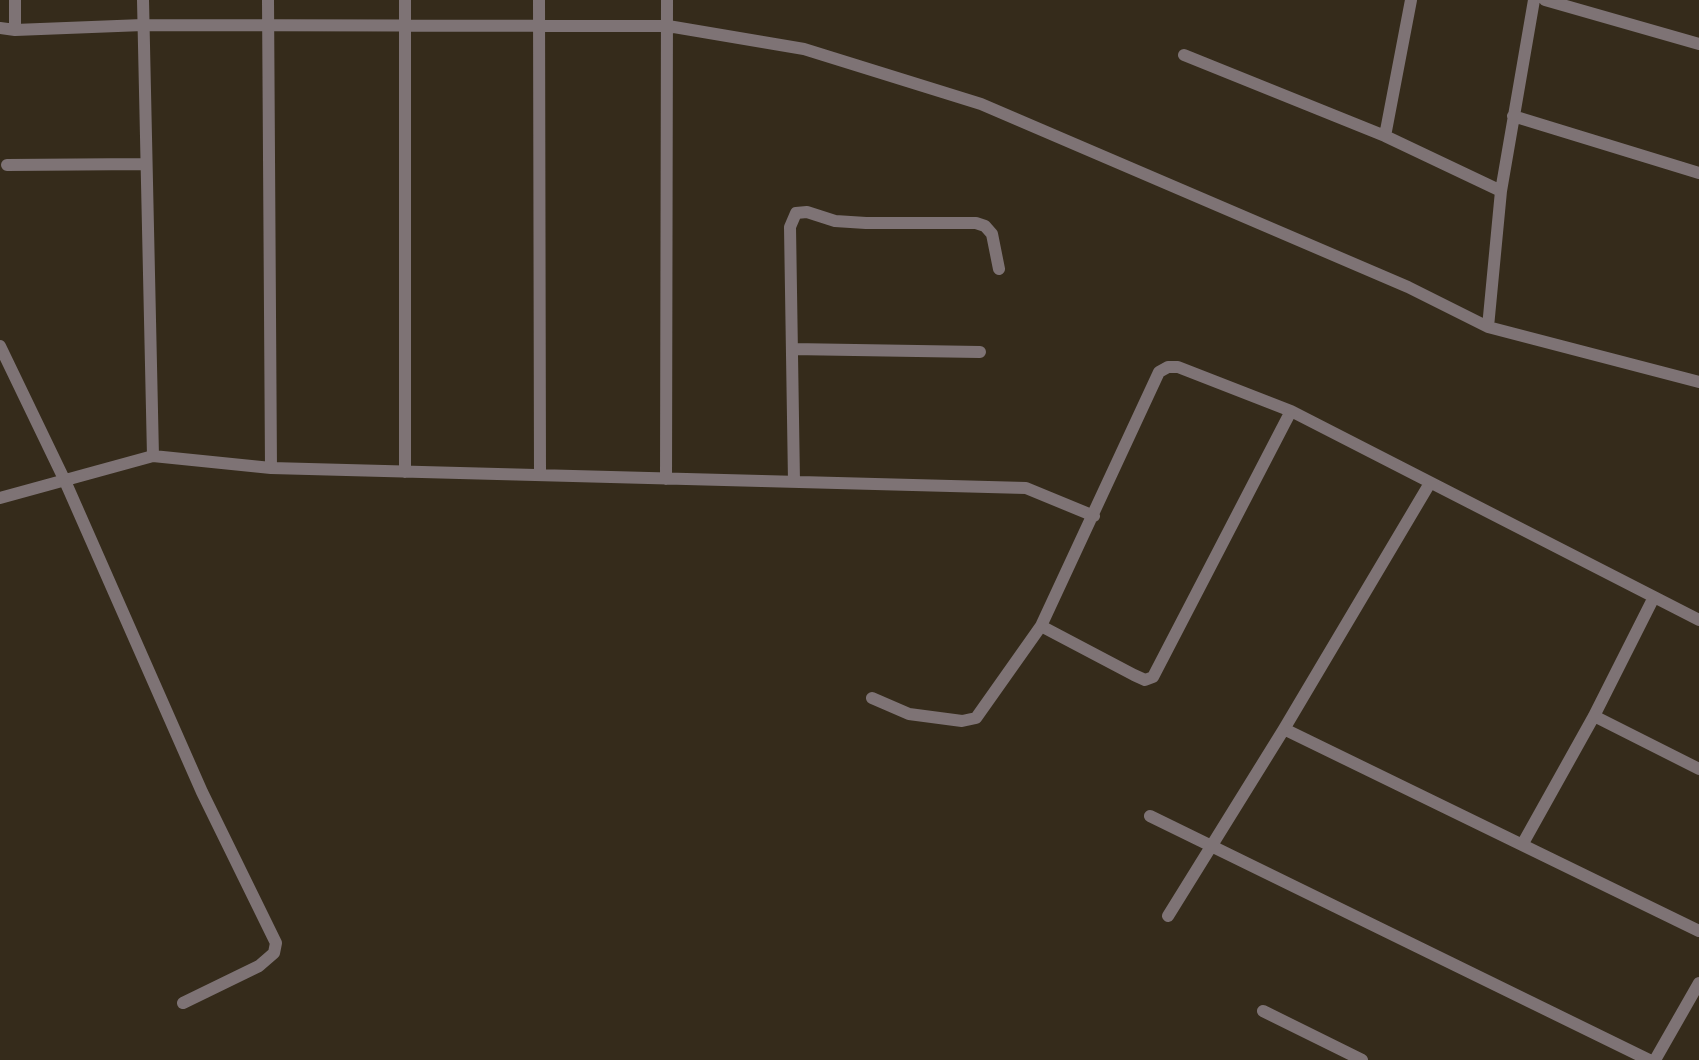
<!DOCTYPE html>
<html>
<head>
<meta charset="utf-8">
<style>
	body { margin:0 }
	canvas { display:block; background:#352b1b }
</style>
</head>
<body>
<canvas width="1699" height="1060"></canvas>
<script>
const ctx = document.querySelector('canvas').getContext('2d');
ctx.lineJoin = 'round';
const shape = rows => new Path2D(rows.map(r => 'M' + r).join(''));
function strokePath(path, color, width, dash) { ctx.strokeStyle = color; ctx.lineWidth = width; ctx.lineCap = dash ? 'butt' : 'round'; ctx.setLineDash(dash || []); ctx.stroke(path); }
const minor = shape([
	[15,0,15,30],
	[143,0,153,456],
	[268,0,271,468],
	[405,0,405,472],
	[539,0,540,475],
	[1545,0,1699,44],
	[0,28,15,30,143,25,668,26,804,49,981,104,1408,287,1488,327,1699,382],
	[1184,55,1385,136,1501,191],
	[1513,116,1699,173],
	[1385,136,1411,0],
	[7,165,146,164],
	[1488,327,1501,191,1534,0],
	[0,346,65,481,202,792,276,943,274,953,259,966,183,1003],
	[792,349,980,352],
	[1291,411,1153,677,1145,680,1134,675,1041,626,1159,372,1168,367,1178,367,1291,411,1699,620],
	[666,479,667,0],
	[794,482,790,227,796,213,807,212,835,221,866,223,976,223,985,226,992,234,999,269],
	[0,498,153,456,271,468,1026,488,1094,516],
	[872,698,909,714,962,721,976,718,1041,626],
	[1594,716,1699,769],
	[1284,729,1699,931],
	[1150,816,1649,1060],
	[1522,845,1594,716,1654,597],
	[1168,916,1284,729,1430,483],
	[1263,1011,1362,1060],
	[1655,1060,1699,983]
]);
strokePath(minor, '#7e7375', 12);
</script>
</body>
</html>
